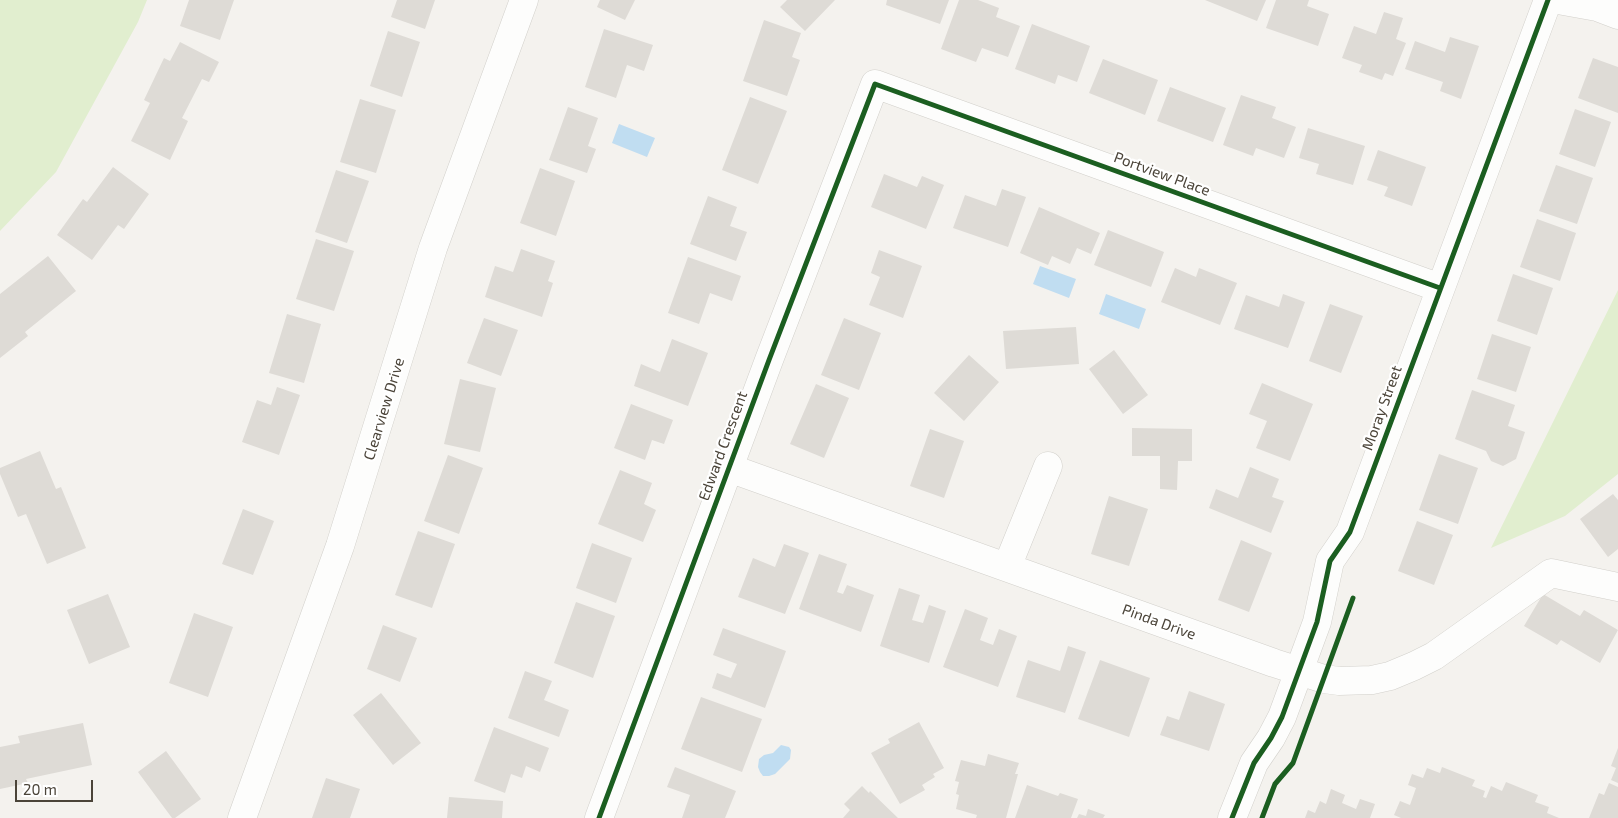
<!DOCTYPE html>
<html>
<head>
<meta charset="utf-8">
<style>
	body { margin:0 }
	#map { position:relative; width:1618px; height:818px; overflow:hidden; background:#f4f2ee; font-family:"Exo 2",sans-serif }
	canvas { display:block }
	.scale { position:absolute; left:15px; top:780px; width:78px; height:22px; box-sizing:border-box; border:2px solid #4b4439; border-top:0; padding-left:6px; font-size:15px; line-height:18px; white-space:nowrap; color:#4b4439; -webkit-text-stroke:4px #fff; paint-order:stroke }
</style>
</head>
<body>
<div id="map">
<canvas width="1618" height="818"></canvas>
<div class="scale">20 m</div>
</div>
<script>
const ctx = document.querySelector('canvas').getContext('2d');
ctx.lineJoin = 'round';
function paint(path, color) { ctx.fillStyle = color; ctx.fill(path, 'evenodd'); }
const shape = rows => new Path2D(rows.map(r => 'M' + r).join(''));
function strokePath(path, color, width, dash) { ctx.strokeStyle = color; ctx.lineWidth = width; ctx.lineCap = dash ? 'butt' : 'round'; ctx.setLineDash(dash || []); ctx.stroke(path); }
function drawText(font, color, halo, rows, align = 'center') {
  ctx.font = font + ' "Exo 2",sans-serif'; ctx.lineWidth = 4.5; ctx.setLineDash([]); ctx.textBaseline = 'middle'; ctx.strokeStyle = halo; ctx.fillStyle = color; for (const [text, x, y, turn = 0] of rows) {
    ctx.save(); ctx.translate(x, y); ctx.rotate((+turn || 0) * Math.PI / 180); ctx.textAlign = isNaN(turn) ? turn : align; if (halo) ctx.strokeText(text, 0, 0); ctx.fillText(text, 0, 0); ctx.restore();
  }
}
const green = shape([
	[0,0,147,0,138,22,56,172,0,231],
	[1618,290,1618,474,1565,516,1491,548]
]);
const water = shape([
	[619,124,655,138,647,157,612,143],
	[1040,266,1076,279,1069,298,1033,284],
	[1106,294,1146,309,1139,329,1099,314],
	[781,745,789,747,791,750,790,759,775,774,769,776,763,776,760,772,758,767,759,759,764,755,773,753]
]);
const building = shape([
	[189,0,234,0,220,40,180,26],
	[397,0,435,0,425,29,391,17],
	[600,0,635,0,625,20,597,7],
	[787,0,835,0,805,31,780,7],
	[887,0,949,0,940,24,886,5],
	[959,0,978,0,999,8,996,17,1020,26,1008,57,982,48,976,62,941,49],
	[1205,0,1266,0,1257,21],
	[1276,0,1309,0,1307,6,1329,14,1318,46,1266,28],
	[1384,12,1403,18,1396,39,1406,43,1393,76,1385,73,1382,80,1359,72,1362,65,1342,58,1354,26,1376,34],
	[764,20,801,33,792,57,800,60,787,96,743,81],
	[1032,24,1090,46,1077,82,1058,75,1055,84,1015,69],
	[604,29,653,45,644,71,627,65,616,98,585,87],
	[388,31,420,42,402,97,370,86],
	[1450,37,1479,46,1461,99,1440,91,1443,82,1405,69,1415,41,1445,52],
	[180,42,219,62,209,82,202,79,182,118,188,121,170,160,131,141,150,103,144,100,164,58,170,61],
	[1593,58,1618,67,1618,113,1578,98],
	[1103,59,1158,80,1145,115,1089,93],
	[1170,87,1226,108,1213,142,1157,121],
	[1241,95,1276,107,1272,118,1296,127,1284,158,1256,148,1253,156,1223,145],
	[750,97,787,111,758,184,722,170],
	[360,99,396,110,376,173,340,162],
	[568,107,598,118,588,146,596,149,587,173,549,160],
	[1575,109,1611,122,1595,167,1559,154],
	[1308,128,1365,146,1353,185,1316,174,1319,164,1299,158],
	[1378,150,1426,167,1412,206,1384,196,1388,187,1367,180],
	[1556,165,1593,178,1577,224,1539,211],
	[113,167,149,194,124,229,118,225,92,260,57,235,83,199,87,202],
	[540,168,575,181,556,236,520,223],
	[336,170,369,181,347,243,315,232],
	[884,174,917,187,922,176,944,185,926,229,871,207],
	[1002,189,1026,197,1008,247,953,228,965,195,996,206],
	[708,196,737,207,730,226,747,232,736,261,690,244],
	[1039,207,1100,233,1091,254,1077,248,1070,264,1052,256,1048,265,1020,253],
	[1537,219,1576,233,1560,281,1520,267],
	[1108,230,1164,252,1151,287,1094,265],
	[316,239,354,251,334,311,296,299],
	[521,249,555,261,548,281,553,283,542,317,485,297,495,266,513,272],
	[879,250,922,266,903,318,869,305,880,277,871,273],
	[48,256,76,291,25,332,28,336,0,358,0,294],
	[688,257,741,276,732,301,710,293,699,324,668,313],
	[1175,268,1196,277,1199,268,1237,283,1220,325,1161,302],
	[1513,274,1553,288,1537,335,1497,321],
	[1283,294,1305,302,1288,348,1234,329,1246,295,1279,307],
	[1330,304,1363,316,1341,373,1309,361],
	[287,314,321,324,304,383,269,373],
	[484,318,518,330,501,376,467,363],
	[844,318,881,333,859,390,821,375],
	[1076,327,1079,364,1006,369,1003,331],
	[1492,334,1531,347,1516,392,1477,379],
	[672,339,708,353,688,406,634,386,641,364,660,372],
	[1114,350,1148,395,1123,414,1089,369],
	[969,355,999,382,964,421,934,393],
	[460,379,496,388,480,452,444,444],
	[1262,383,1313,404,1290,461,1256,448,1267,421,1249,414],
	[816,384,849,398,824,458,790,444],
	[277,387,300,395,279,455,242,442,257,400,271,405],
	[1472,390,1515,405,1508,426,1525,432,1516,459,1503,466,1491,461,1486,451,1455,439],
	[631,404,673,420,664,444,652,440,645,460,614,448],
	[1132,428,1192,429,1192,461,1178,461,1177,490,1160,489,1160,456,1132,456],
	[930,429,964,441,944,498,910,486],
	[40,451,56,489,61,487,86,548,47,564,26,514,18,517,0,474,0,468],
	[1439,454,1478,468,1458,524,1419,510],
	[448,455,483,468,459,534,424,521],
	[1250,467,1279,479,1272,497,1284,501,1271,533,1209,508,1216,489,1238,498],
	[620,470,652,483,644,504,656,510,643,542,598,524],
	[1613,494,1618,500,1618,549,1608,557,1580,519],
	[1109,496,1148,509,1129,566,1091,554],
	[243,509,274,521,253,575,222,564],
	[1417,521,1453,535,1434,585,1398,571],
	[418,531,455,544,432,608,395,595],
	[1241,540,1272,553,1249,612,1218,600],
	[592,543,632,558,616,603,576,588],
	[784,544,809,553,785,614,738,597,753,558,775,567],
	[819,554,847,564,837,592,843,594,847,585,874,595,861,632,799,609],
	[899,588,920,595,912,620,923,623,929,605,946,611,929,663,880,646],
	[108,594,130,647,89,664,67,610],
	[1543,594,1580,616,1584,610,1618,630,1600,663,1561,640,1557,645,1524,626],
	[576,602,615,616,593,678,554,663],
	[965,609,988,618,980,640,993,645,999,629,1017,636,998,687,943,667],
	[194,613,233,627,208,697,169,683],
	[383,625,417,638,400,682,367,669],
	[723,628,786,651,765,708,712,688,717,673,731,678,737,664,713,655],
	[1068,646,1086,652,1065,713,1016,697,1028,660,1060,671],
	[1100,660,1150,678,1129,737,1078,719],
	[525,671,552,681,544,700,569,710,559,737,508,718],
	[1189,691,1225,704,1209,751,1160,735,1167,716,1179,720],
	[381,693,421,743,393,765,353,715],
	[701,697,762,719,742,772,681,749],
	[919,722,944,768,933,774,935,777,922,785,925,790,900,804,871,753,890,743,888,739],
	[83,723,92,765,26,779,28,783,0,789,0,747,20,743,18,736],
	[494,727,549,748,540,772,526,766,522,778,511,774,505,793,474,781],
	[1618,748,1618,783,1611,780,1616,768,1611,766],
	[166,751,201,799,175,818,172,818,138,772],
	[988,754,1019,763,1015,774,1018,774,1006,818,976,818,977,815,956,809,959,795,956,794,959,782,955,781,961,760,985,766],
	[675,767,736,791,725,818,682,818,690,795,667,787],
	[1442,767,1475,780,1472,786,1485,791,1483,797,1486,798,1491,786,1502,791,1506,782,1538,795,1535,802,1549,807,1547,813,1559,818,1401,818,1394,815,1400,801,1410,805,1416,788,1408,785,1412,774,1423,778,1427,768,1440,773],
	[326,778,360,789,350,818,312,818],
	[1609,783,1618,787,1618,818,1589,818,1599,793,1604,795],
	[1027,785,1058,796,1060,793,1078,799,1071,818,1015,818],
	[862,786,869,793,870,791,898,818,843,818,850,810,844,804],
	[1331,789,1345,795,1342,803,1356,809,1360,799,1375,804,1370,818,1305,818,1308,810,1315,813,1320,801,1326,804],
	[449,797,503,801,502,818,447,818],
	[1088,809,1105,815,1103,818,1077,818,1079,814,1086,816]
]);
const minor = shape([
	[1558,0,1597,7,1618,15],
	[729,468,1274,663,1324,679,1339,681,1372,680,1390,676,1414,666,1434,656,1551,573,1618,587],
	[1007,567,1048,466],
	[242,818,340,546,433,248,524,0],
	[599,818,769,360,875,84,1440,288],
	[1232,818,1254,763,1271,738,1282,717,1317,622,1330,561,1350,532,1548,0]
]);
const cycleway = shape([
	[599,818,769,360,875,84,1440,288],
	[1232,818,1254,763,1271,738,1282,717,1317,622,1330,561,1350,532,1548,0],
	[1262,818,1275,784,1293,763,1353,598]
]);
const streetNames = [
	["Portview Place",1162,174,20],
	["Moray Street",1382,408,-70],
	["Clearview Drive",384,409,-73],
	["Edward Crescent",723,446,-70],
	["Pinda Drive",1159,622,20]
];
paint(green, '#e1eecf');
paint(water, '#c0ddf1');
paint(building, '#dedbd6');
strokePath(minor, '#d2d0cb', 29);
strokePath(minor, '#fdfdfc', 28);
strokePath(cycleway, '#1b5e20', 5);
drawText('15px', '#4b4439', '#fff', streetNames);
</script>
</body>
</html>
